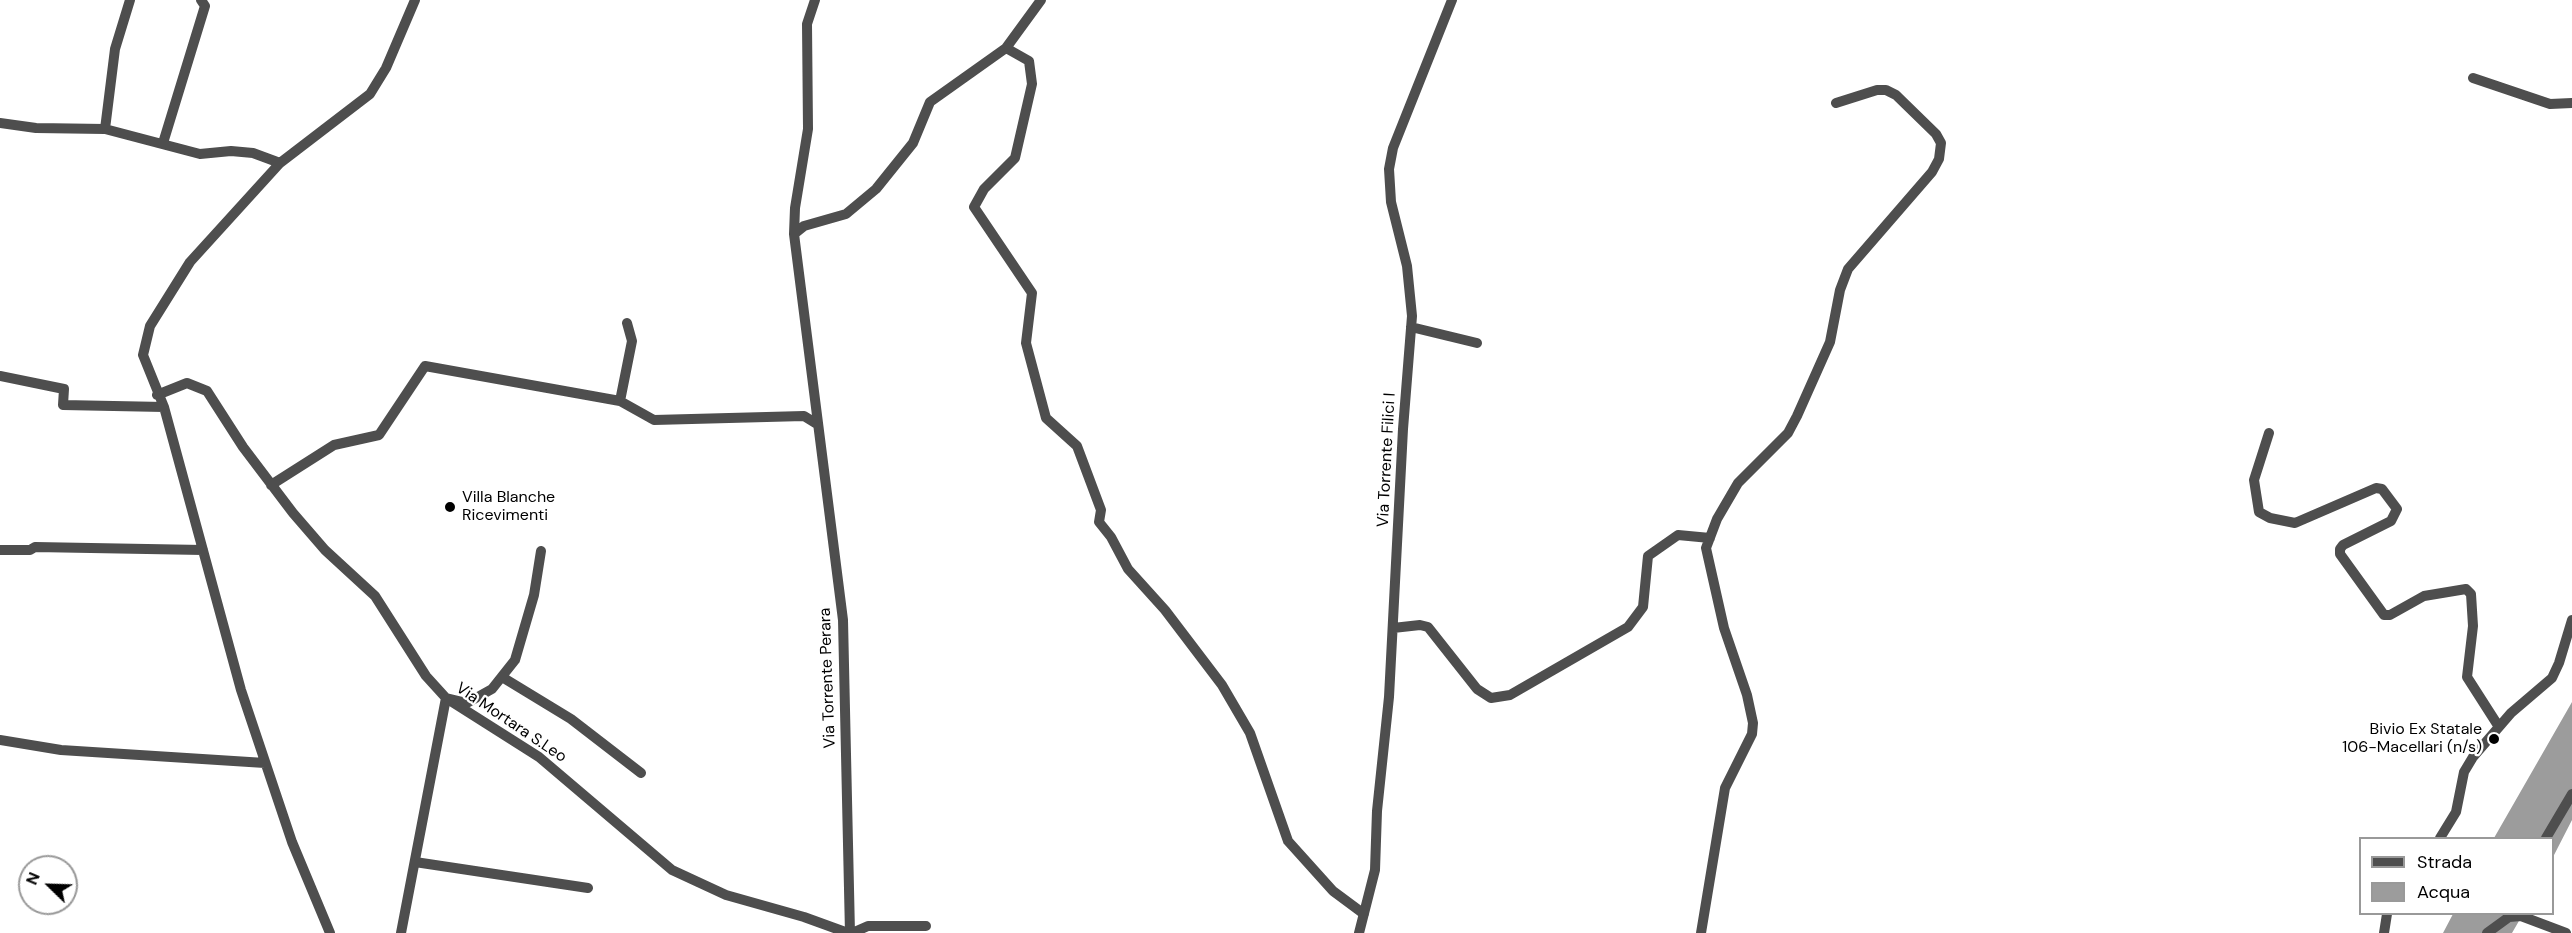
<!DOCTYPE html>
<html>
<head>
<meta charset="utf-8">
<style>
	body { margin:0 }
	#map { position:relative; width:2572px; height:933px; overflow:hidden; background:#fff; font-family:"DM Sans",sans-serif }
	canvas { display:block }
	.legend { position:absolute; left:2359px; top:837px; width:195px; height:78px; box-sizing:border-box; background:#fff; border:2px solid #999; margin:0; padding:8px 10px; list-style:none; font-size:18px; color:#000 }
	.legend li { display:flex; align-items:center; gap:12px; height:30px }
	.legend b { width:30px; border:2px solid #999 }
	.north { position:absolute; left:18px; top:855px; width:60px; height:60px; box-sizing:border-box; background:#fff; border:2px solid #999; border-radius:50%; rotate:293deg; font-size:16px; font-weight:700; line-height:24px; text-align:center; color:#000 }
	.north::after { content:''; display:block; margin:auto; width:21px; height:27px; background:#000; clip-path:polygon(50% 0,100% 100%,50% 72%,0 100%) }
</style>
</head>
<body>
<div id="map">
<canvas width="2572" height="933"></canvas>
<ul class="legend">
<li><b style="height:8px;background:#4e4e4e"></b>Strada</li>
<li><b style="height:16px;background:#9c9c9c"></b>Acqua</li>
</ul>
<div class="north">N</div>
</div>
<script>
const ctx = document.querySelector('canvas').getContext('2d');
ctx.lineJoin = 'round';
function paint(path, color) { ctx.fillStyle = color; ctx.fill(path, 'evenodd'); }
const shape = rows => new Path2D(rows.map(r => 'M' + r).join(''));
function strokePath(path, color, width, dash) { ctx.strokeStyle = color; ctx.lineWidth = width; ctx.lineCap = dash ? 'butt' : 'round'; ctx.setLineDash(dash || []); ctx.stroke(path); }
function drawText(font, color, halo, rows, align = 'center') {
  ctx.font = font + ' "DM Sans",sans-serif'; ctx.lineWidth = 4.5; ctx.setLineDash([]); ctx.textBaseline = 'middle'; ctx.strokeStyle = halo; ctx.fillStyle = color; for (const [text, x, y, turn = 0] of rows) {
    ctx.save(); ctx.translate(x, y); ctx.rotate((+turn || 0) * Math.PI / 180); ctx.textAlign = isNaN(turn) ? turn : align; if (halo) ctx.strokeText(text, 0, 0); ctx.fillText(text, 0, 0); ctx.restore();
  }
}
const water = shape([
	[2572,702,2572,820,2553,857,2552,838,2494,838],
	[2453,914,2523,914,2512,933,2443,933]
]);
const minor = shape([
	[815,0,807,24,808,129,795,208,794,234,843,620,850,933],
	[1006,48,1029,61,1032,84,1015,158,984,189,974,207,1032,293,1026,343,1046,418,1077,446,1101,510,1099,522,1111,537,1128,569,1165,610,1222,685,1250,733,1288,841,1333,891,1364,914],
	[2473,78,2550,104,2572,103],
	[0,123,36,128,105,129,200,154,231,151,253,153,280,163],
	[105,129,115,49,130,0],
	[163,143,205,6,201,0],
	[794,234,804,226,846,214,876,189,913,143,930,102,1006,48,1041,0],
	[1411,327,1477,343],
	[0,376,64,389,63,405,164,407],
	[157,395,187,383,207,391,243,447,293,513,325,550,375,596,426,676,446,698,539,757,672,870,726,895,804,917,848,933],
	[620,401,632,341,627,323],
	[2269,433,2254,480,2259,512,2270,518,2295,523,2376,488,2382,489,2397,509,2391,521,2343,545,2340,549,2340,554,2384,615,2390,615,2424,596,2466,589,2471,594,2473,626,2467,677,2499,727],
	[271,485,334,445,379,435,425,366,620,401,654,420,804,416,817,424],
	[0,550,30,550,35,547,203,550],
	[1393,628,1420,625,1428,627,1477,689,1491,698,1510,695,1628,627,1643,607,1648,556,1678,535,1710,538],
	[502,677,571,719,641,773],
	[0,740,61,750,265,763],
	[2440,838,2456,812,2464,772,2473,757,2511,713,2552,678,2559,663,2572,620],
	[2546,838,2572,794],
	[415,862,588,888],
	[330,933,292,842,241,690,164,407,143,355,150,326,190,262,280,163,370,94,386,68,415,0],
	[401,933,446,698,467,703,492,689,515,660,534,595,541,551],
	[852,933,868,926,926,926],
	[1359,933,1375,870,1377,811,1389,697,1403,429,1412,316,1407,266,1391,202,1389,169,1393,148,1452,0],
	[1701,933,1725,788,1752,734,1753,723,1747,695,1724,628,1706,548,1717,519,1738,483,1788,433,1797,416,1830,342,1840,290,1848,269,1932,172,1939,159,1941,143,1936,134,1896,95,1886,90,1877,90,1836,103],
	[2384,933,2387,914],
	[2487,933,2509,917,2521,916,2566,933]
]);
const markers = [
	[450,507,6,"#000"],
	[2494,739,6,"#000"]
];
const streetNames = [
	["Via Torrente Filici I",1387,460,-87],
	["Via Torrente Perara",828,678,-92],
	["Via Mortara S.Leo",511,723,34]
];
const poiNames = [
	["Villa Blanche",462,498],
	["Ricevimenti",462,516],
	["Bivio Ex Statale",2482,730,"right"],
	["106-Macellari (n/s)",2482,748,"right"]
];
paint(water, '#9c9c9c');
strokePath(minor, '#4e4e4e', 10);
for (const [x, y, r, color] of markers) { const dot = new Path2D(); dot.arc(x, y, r, 0, 2 * Math.PI); ctx.fillStyle = color; ctx.fill(dot); strokePath(dot, '#fff', 2); }
drawText('16px', '#000', '#fff', streetNames);
drawText('16px', '#000', '#fff', poiNames, 'left');
</script>
</body>
</html>
